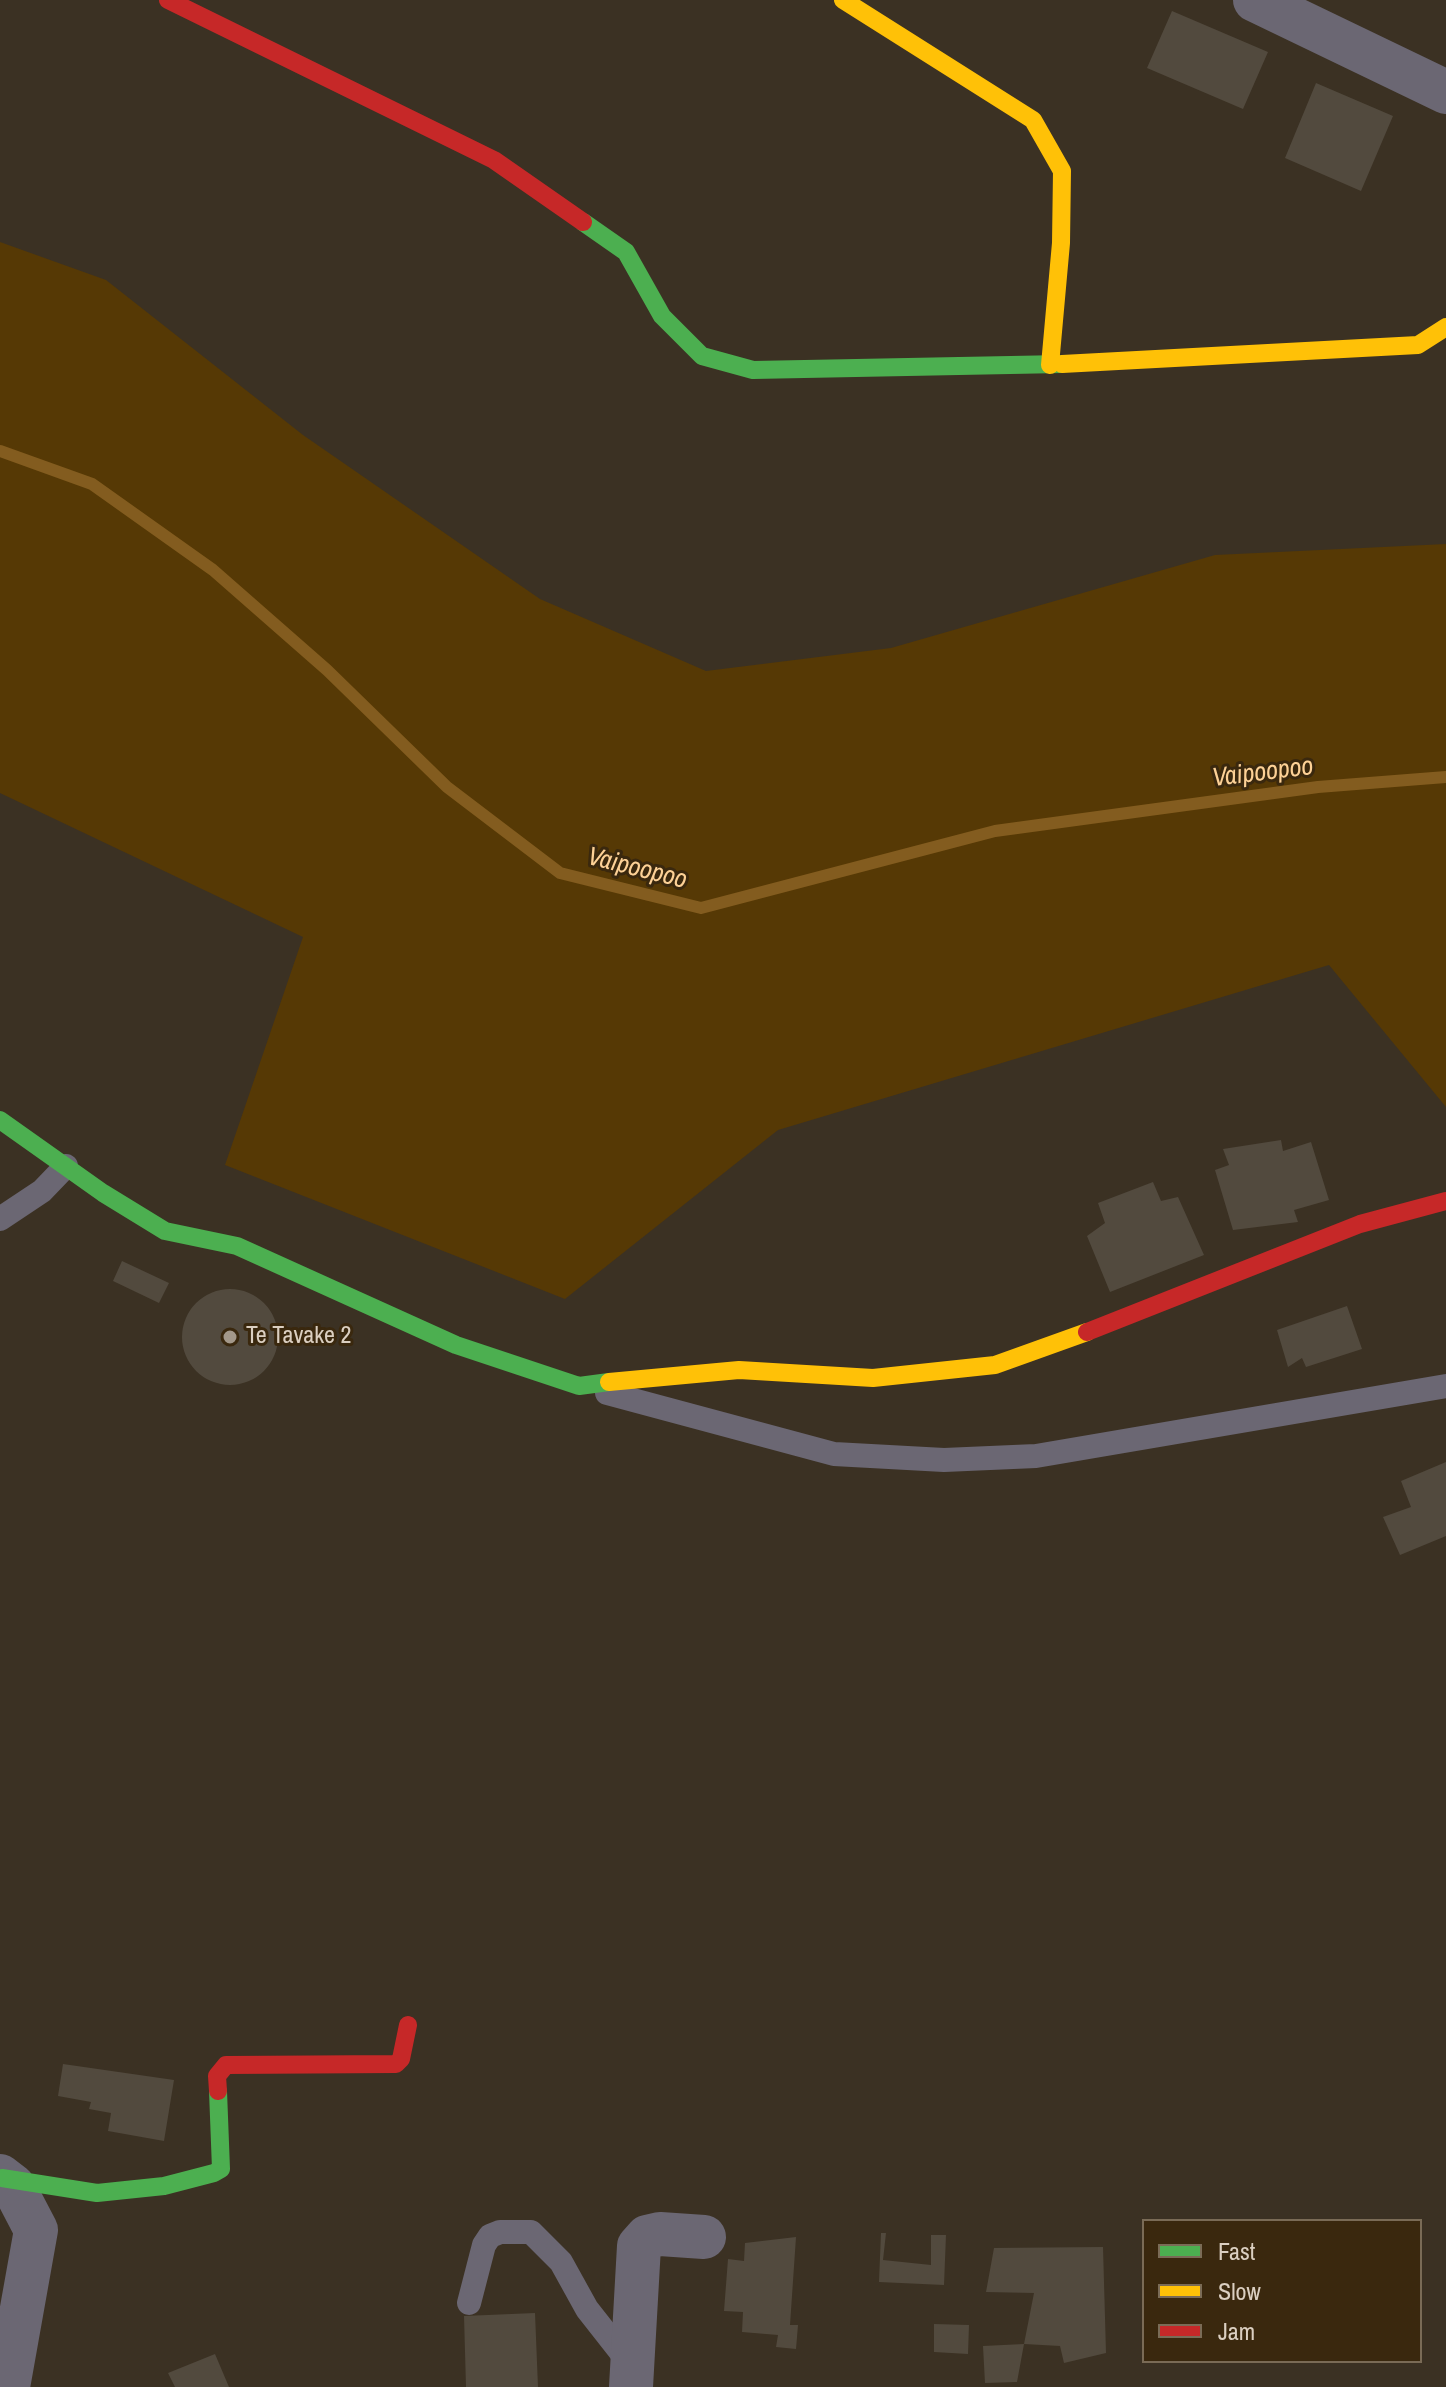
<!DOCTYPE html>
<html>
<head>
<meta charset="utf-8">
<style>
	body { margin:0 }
	#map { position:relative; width:1446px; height:2387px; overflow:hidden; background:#3b3123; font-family:"Archivo Narrow",sans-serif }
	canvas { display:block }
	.legend { position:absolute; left:1142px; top:2219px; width:280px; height:144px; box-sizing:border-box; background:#3a280e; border:2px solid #7a6b56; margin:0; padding:10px 14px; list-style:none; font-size:24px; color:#dbcfc1 }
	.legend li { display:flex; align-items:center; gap:16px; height:40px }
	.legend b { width:40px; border:2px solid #7a6b56 }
</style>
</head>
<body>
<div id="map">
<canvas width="1446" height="2387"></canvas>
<ul class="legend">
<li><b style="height:10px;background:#4caf50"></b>Fast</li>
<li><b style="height:10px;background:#ffc107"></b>Slow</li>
<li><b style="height:10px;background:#c62828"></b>Jam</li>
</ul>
</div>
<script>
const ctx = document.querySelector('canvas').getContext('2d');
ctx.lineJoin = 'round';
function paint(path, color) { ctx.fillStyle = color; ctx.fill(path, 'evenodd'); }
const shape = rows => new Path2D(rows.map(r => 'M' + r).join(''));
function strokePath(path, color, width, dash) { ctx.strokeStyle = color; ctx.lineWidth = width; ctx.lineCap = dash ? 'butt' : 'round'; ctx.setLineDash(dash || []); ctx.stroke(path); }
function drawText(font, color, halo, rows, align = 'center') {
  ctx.font = font + ' "Archivo Narrow",sans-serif'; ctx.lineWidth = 6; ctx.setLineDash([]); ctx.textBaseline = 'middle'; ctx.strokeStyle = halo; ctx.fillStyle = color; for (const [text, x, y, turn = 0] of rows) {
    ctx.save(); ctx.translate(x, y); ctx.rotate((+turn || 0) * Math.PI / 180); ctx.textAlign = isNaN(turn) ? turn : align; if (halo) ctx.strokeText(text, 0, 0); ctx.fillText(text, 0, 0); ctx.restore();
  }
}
const green = shape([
	[0,242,106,280,303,435,540,599,706,671,891,648,1215,555,1446,544,1446,1107,1329,965,778,1130,565,1299,225,1165,303,937,0,793]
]);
const stream = shape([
	[0,451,92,484,213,570,327,670,447,787,560,873,701,908,995,831,1318,787,1446,777]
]);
const building = shape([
	[1172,11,1268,52,1243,109,1147,68],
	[1316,83,1393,116,1361,191,1285,158],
	[1281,1140,1283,1151,1311,1142,1329,1200,1294,1210,1298,1222,1233,1230,1215,1170,1229,1165,1223,1149],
	[1153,1182,1161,1201,1178,1197,1204,1255,1110,1292,1087,1236,1105,1223,1098,1203],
	[122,1261,169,1283,159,1303,113,1281],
	'182 1337a48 48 0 1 1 96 0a48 48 0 1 1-96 0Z',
	[1347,1306,1362,1349,1306,1367,1302,1358,1288,1367,1277,1330],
	[1446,1462,1446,1536,1400,1555,1383,1517,1411,1507,1401,1481],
	[63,2064,174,2080,164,2141,108,2131,111,2113,89,2109,91,2102,58,2096],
	[881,2233,886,2233,883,2260,931,2265,931,2235,946,2235,944,2285,879,2282],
	[796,2237,790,2325,798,2325,796,2349,776,2347,778,2335,742,2332,743,2312,724,2311,728,2259,744,2261,745,2243],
	[1103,2247,1106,2353,1064,2363,1060,2346,1024,2344,1034,2293,986,2292,994,2248],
	[535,2313,538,2387,466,2387,464,2316],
	[934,2324,969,2325,968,2354,934,2352],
	[1024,2344,1017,2382,985,2383,983,2346],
	[215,2354,229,2387,175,2387,168,2373]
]);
const lane = shape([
	[0,1219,42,1191,66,1166],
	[607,1393,834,1454,944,1460,1036,1456,1446,1386],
	[469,2303,484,2245,490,2236,500,2232,531,2232,561,2262,587,2309,631,2365]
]);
const street = shape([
	[1255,0,1446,92],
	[0,2176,13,2186,36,2230,8,2387],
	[631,2387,639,2246,647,2237,660,2234,704,2237]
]);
const fast = shape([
	[583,222,626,252,662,316,702,356,753,370,1062,364],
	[0,1120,103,1193,165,1231,237,1246,456,1345,579,1386,609,1382],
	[2,2178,97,2193,164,2186,214,2173,221,2169,218,2091]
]);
const slow = shape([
	[843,0,1033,120,1062,171,1061,243,1050,365],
	[1062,364,1418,345,1446,327],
	[609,1382,739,1370,873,1378,995,1365,1087,1332]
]);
const jam = shape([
	[168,0,494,160,583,222],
	[1087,1332,1360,1224,1446,1201],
	[218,2091,217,2076,226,2065,396,2064,401,2059,408,2025]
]);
const markers = [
	[230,1337,8,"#a3988a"]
];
const poiNames = [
	["Te Tavake 2",246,1337]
];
const waterNames = [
	["Vaipoopoo",1263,773,-7],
	["Vaipoopoo",637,869,14]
];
paint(green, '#563905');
strokePath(stream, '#835c1f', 12);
paint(building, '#524a3e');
strokePath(lane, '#6b6773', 24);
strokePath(street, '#6b6773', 44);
strokePath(fast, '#4caf50', 18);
strokePath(slow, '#ffc107', 18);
strokePath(jam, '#c62828', 18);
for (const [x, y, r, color] of markers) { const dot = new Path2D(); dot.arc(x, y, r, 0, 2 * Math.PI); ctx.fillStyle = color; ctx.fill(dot); strokePath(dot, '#3a280e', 3); }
drawText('24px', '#dbcfc1', '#3a280e', poiNames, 'left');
drawText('italic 26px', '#fdd196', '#3a280e', waterNames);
</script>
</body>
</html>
